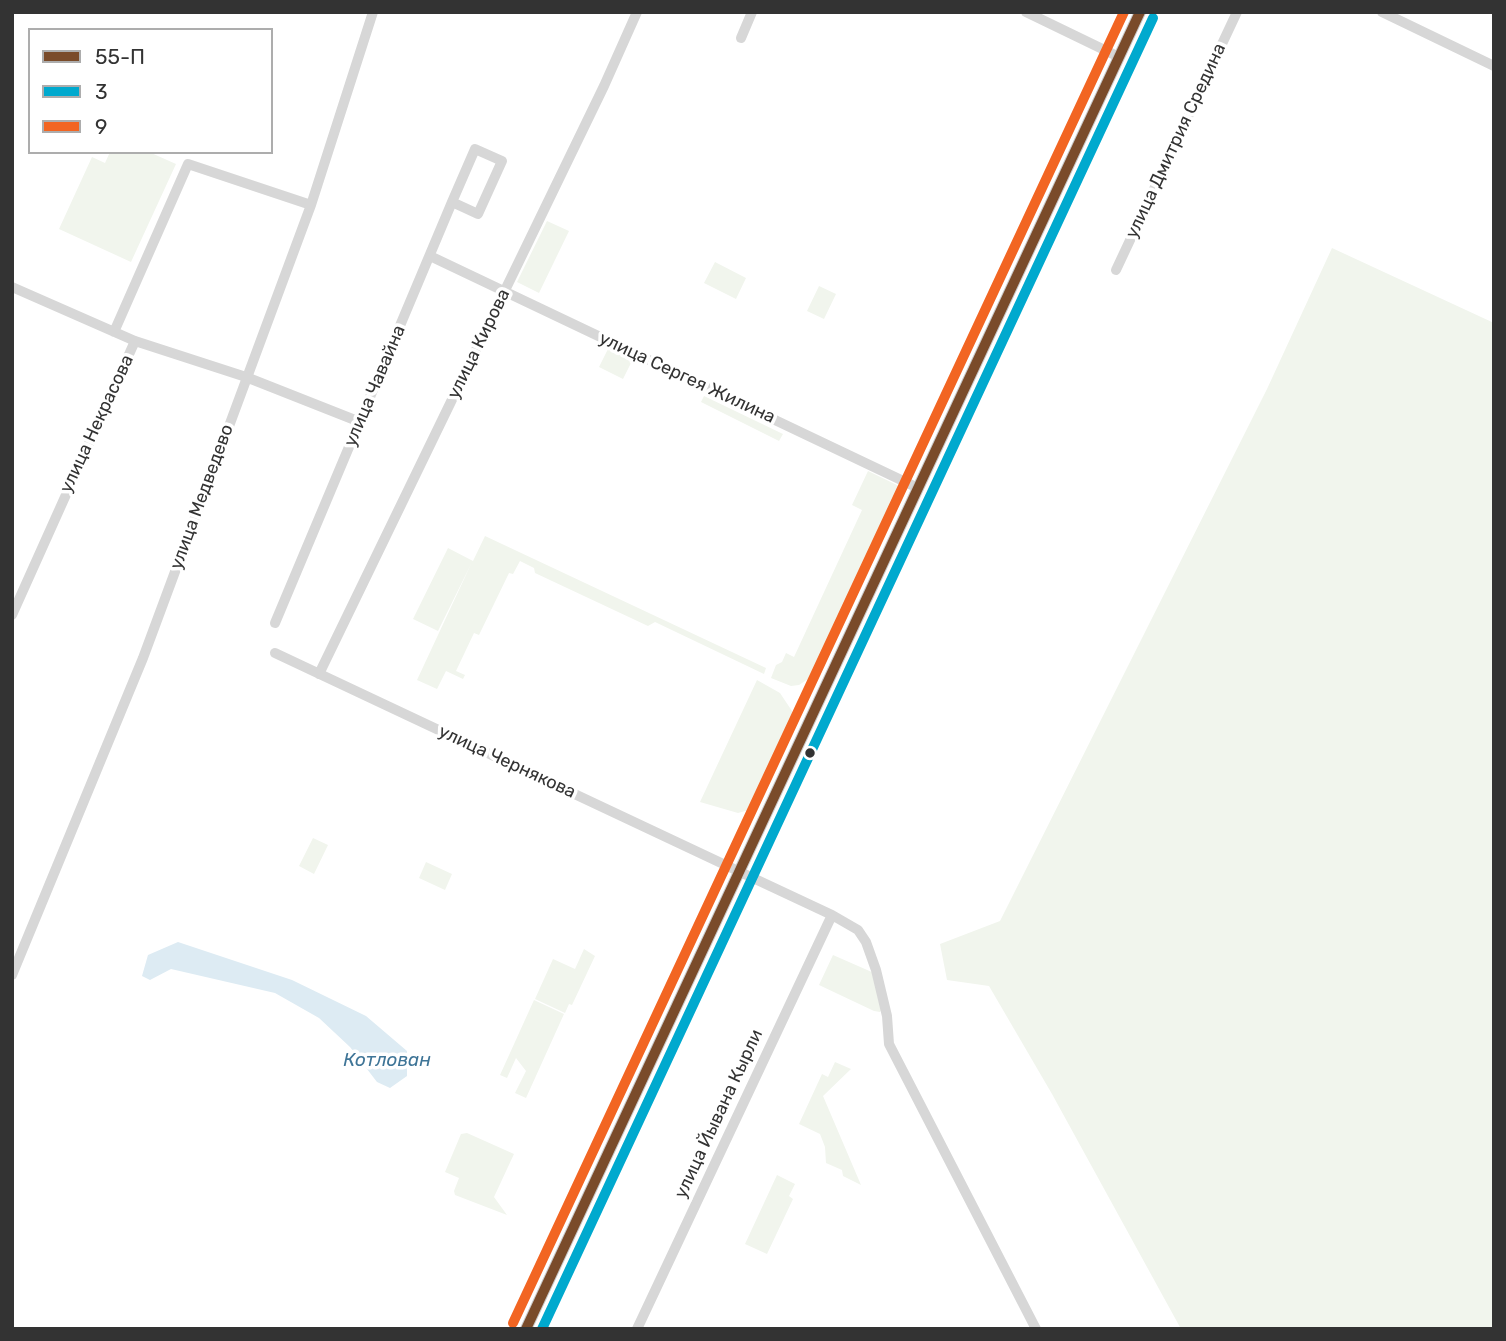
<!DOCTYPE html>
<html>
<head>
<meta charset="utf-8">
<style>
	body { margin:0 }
	#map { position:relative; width:1506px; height:1341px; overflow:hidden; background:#fff; font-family:Rubik,sans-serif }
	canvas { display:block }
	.frame { position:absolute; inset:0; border:14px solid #333; pointer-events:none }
	.legend { position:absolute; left:28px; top:28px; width:245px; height:126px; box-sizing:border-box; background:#fff; border:2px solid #adadad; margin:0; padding:9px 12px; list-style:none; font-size:21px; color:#333 }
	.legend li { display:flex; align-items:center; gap:14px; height:35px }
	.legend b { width:35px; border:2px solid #adadad }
</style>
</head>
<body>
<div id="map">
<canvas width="1506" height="1341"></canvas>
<div class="frame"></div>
<ul class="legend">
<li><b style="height:9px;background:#7a4b2a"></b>55-П</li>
<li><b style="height:9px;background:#00a9ce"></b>3</li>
<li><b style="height:9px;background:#f26522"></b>9</li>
</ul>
</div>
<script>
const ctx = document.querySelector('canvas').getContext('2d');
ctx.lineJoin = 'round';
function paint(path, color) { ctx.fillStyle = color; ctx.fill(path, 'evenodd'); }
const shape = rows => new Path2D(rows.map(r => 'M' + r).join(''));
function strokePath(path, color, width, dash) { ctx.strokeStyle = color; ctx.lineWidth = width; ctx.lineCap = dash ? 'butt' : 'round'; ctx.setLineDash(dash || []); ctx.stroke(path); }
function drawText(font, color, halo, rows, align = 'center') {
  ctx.font = font + ' Rubik,sans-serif'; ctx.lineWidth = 7; ctx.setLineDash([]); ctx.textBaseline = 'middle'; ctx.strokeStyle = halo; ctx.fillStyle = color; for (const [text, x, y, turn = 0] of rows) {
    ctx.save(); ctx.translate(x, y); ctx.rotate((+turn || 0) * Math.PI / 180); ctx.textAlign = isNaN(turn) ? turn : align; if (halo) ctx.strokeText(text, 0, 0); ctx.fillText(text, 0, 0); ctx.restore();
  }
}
const green = shape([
	[110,152,149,152,176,164,131,262,59,229,92,157,105,163],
	[547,221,569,231,539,293,517,282],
	[1332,248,1494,323,1494,1329,1181,1329,1052,1094,989,986,947,980,940,944,1000,921,1267,389],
	[715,262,746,278,736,299,704,283],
	[819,286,836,294,824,319,807,311],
	[608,349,632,361,623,379,599,367],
	[704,396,783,434,779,441,701,402],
	[868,471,899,486,900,497,814,675,799,685,791,686,771,678,776,665,782,662,786,653,794,657,862,510,852,505],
	[485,536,766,668,764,674,655,622,648,626,535,573,534,568,520,561,513,574,509,573,479,635,474,633,456,671,465,675,463,679,446,671,437,689,417,680,472,562,438,631,413,619,448,548,473,561],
	[757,680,780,693,792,711,792,725,758,798,749,810,738,813,700,802],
	[313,838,328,845,314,874,299,866],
	[426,862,452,874,445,890,419,878],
	[584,949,595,956,572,1005,569,1004,565,1013,535,999,553,959,575,969],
	[833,955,874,973,882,1009,880,1012,874,1011,819,985],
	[534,1000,564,1014,526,1098,515,1093,526,1071,516,1058,507,1078,500,1075],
	[835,1062,851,1069,823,1096,861,1185,843,1176,842,1170,826,1163,825,1147,820,1134,799,1124,822,1074,828,1077],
	[467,1133,514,1154,494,1197,507,1215,455,1195,454,1191,459,1178,445,1172,461,1134],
	[777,1175,795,1184,789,1196,793,1199,767,1254,745,1244]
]);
const water = shape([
	[178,942,292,980,366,1016,407,1051,407,1076,390,1088,377,1082,350,1047,319,1018,275,993,171,969,150,980,142,976,148,955]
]);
const minor = shape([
	[1026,12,1119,57],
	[1382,12,1494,66],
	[741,38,752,12],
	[430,256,918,488],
	[1116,270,1237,12],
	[12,287,135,341,246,377,360,422],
	[114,332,188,164,311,205],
	[12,615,135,341],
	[275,623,452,202,475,149,502,161,478,214,452,202],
	[275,653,753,878,832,915,858,930,866,942,876,970,887,1016,889,1044,1036,1329],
	[319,674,604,86,637,12],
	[12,975,143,658,311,205,373,12],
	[637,1329,832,915]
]);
const major = shape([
	[526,1329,1140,12]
]);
const bus1 = shape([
	[526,1329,1140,12]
]);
const bus2 = shape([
	[542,1329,1153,18]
]);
const bus3 = shape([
	[513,1323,1124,12]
]);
const markers = [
	[810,753,6,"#333"]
];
const streetNames = [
	["улица Дмитрия Средина",1176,141,-65],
	["улица Кирова",479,344,-64],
	["улица Сергея Жилина",687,378,25],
	["улица Чавайна",375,386,-67],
	["улица Некрасова",97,424,-65],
	["улица Медведево",202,497,-70],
	["улица Чернякова",507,762,25],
	["улица Йывана Кырли",719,1114,-65]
];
const waterNames = [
	["Котлован",387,1061]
];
paint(green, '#f1f5ed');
paint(water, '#ddebf3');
strokePath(minor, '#d7d7d7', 10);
strokePath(major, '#cacaca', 12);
strokePath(bus1, '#7a4b2a', 10);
strokePath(bus2, '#00a9ce', 10);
strokePath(bus3, '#f26522', 10);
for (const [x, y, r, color] of markers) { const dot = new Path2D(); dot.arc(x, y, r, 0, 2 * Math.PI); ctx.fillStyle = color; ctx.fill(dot); strokePath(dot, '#fff', 2.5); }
drawText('18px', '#333', '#fff', streetNames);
drawText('italic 19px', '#3f7597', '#fff', waterNames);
</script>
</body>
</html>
